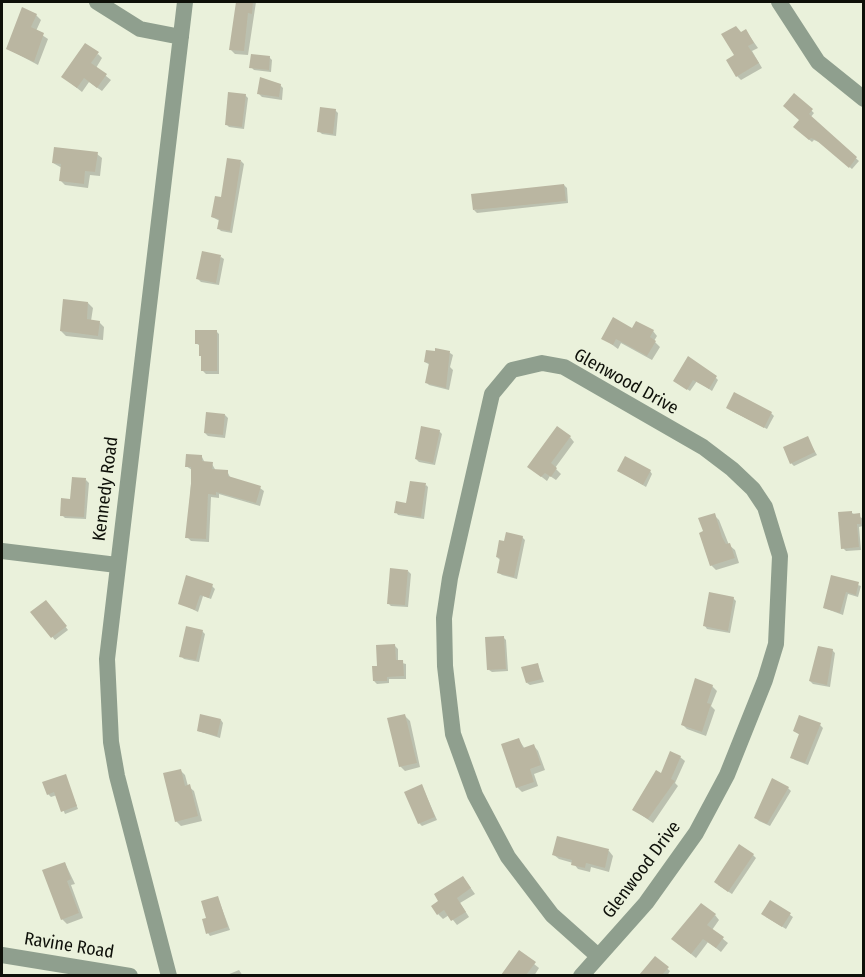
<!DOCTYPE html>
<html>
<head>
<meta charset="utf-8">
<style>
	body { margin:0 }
	#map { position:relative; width:865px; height:977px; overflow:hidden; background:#eaf1db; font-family:"Fira Sans Condensed",sans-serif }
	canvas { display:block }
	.frame { position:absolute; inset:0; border:3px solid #0e1009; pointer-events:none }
</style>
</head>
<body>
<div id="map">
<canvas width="865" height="977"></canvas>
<div class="frame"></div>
</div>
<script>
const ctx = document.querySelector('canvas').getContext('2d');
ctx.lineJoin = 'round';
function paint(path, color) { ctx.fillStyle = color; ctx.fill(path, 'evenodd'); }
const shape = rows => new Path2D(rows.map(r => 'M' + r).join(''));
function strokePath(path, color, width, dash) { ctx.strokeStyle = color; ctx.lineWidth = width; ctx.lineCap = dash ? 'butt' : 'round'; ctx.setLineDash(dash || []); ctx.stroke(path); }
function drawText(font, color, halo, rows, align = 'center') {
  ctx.font = font + ' "Fira Sans Condensed",sans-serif'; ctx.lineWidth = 4.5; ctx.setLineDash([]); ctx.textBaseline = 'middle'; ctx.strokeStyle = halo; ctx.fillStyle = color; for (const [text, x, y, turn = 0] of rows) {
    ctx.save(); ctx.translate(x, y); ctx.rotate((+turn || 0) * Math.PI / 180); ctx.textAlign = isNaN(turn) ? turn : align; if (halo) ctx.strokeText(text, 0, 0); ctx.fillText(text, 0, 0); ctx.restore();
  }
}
const shadow = shape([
	[237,2,256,2,248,55,235,54,230,49],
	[36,15,41,20,36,31,48,39,38,65,8,49],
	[746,31,758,48,752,51,762,68,741,80,737,76,736,56,742,33],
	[98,54,102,58,96,68,111,80,102,91,89,82,82,92,63,77],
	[269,57,272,60,271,72,254,70,251,67],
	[280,85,283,88,282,100,262,97,259,94],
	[245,95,248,98,244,129,229,127,226,124],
	[794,95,814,113,810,118,859,161,852,169,821,143,814,140,812,142,798,130,801,120],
	[335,110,338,113,336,136,322,134,319,131],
	[97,154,102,158,100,176,90,175,88,188,65,185,60,180,62,168,53,163],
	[241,161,244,164,232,233,221,231,218,228,220,221,212,217],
	[564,185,567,188,568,203,477,213,474,210],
	[221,257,224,259,219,285,201,282,198,279],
	[88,303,93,308,91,321,99,322,104,327,103,340,66,336,61,331],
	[633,330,653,331,657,336,654,341,660,347,652,360,621,343,618,349,603,338],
	[216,331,219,334,219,374,206,374,203,371,200,346,196,343],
	[450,353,453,355,450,367,453,370,449,390,429,385,426,382,430,365,425,362],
	[716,378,718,380,712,391,697,381,690,391,675,381],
	[730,410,771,413,774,416,767,429],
	[225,415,228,418,225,438,208,436,205,433],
	[439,431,442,434,435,465,419,462,416,459],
	[570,437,574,442,555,468,561,474,556,480,550,476,547,481,534,471],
	[807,438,817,455,794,466,791,463],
	[202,457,205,463,212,464,216,471,227,471,231,479,260,488,264,491,260,506,219,494,219,498,211,497,209,542,191,541,187,537,192,470,186,466],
	[619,471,650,471,652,474,646,487],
	[86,480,89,483,86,519,65,518,62,515],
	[426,485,428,487,424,519,398,515,396,512,408,504],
	[852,513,862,518,863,526,859,527,861,550,846,551,843,548],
	[714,515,719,520,729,545,735,550,739,563,716,570,711,565],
	[522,537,525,540,517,579,502,575,499,573,500,560,497,557],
	[408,571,411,574,408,607,391,606,388,603],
	[832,577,861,586,858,597,848,594,843,615,824,608],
	[212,586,215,589,211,599,203,596,198,612,180,603],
	[733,598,736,601,730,633,707,629,705,626],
	[48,604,68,630,55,640,32,612],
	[202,631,205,634,199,662,184,659,181,656],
	[503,637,506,640,508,671,492,672,489,670],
	[395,646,398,649,398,662,406,664,406,679,389,679,389,683,377,684,374,681,379,668],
	[832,650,835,653,830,687,813,684,810,681],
	[538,665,544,682,530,685,527,683],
	[712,686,717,691,711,706,715,710,706,736,687,729,682,724],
	[405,716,410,721,420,767,405,771,400,766],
	[221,720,223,723,220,738,198,731],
	[820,725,823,728,808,765,795,760,792,757,800,735,794,731],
	[519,740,525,749,534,746,538,751,545,770,534,774,538,786,522,792,517,787],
	[680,757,685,761,675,783,678,786,653,823,634,810],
	[180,770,185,775,188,786,194,791,202,821,181,826,176,821],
	[65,776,78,809,65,814,57,795,51,797,48,794],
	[422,786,437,820,422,826,419,823],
	[788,788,791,791,770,826,759,821,756,818],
	[609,851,613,856,609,872,591,867,590,872,578,869,573,863,559,859,554,855],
	[753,855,756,858,732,894,718,885],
	[65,863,75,884,71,885,83,918,67,924,62,919],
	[463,877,475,894,460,903,469,917,457,925,449,915,443,919,438,914],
	[218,898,230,930,210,936,208,933,208,919],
	[771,902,793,917,786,929,766,917],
	[715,915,719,920,712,930,728,943,721,952,708,942,696,958,677,943],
	[519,952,539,968,534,976,503,976],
	[655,958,670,971,667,976,642,976],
	[239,970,243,976,227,976,227,975]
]);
const building = shape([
	[236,2,253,2,252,14,248,13,244,51,229,50],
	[22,7,37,14,31,27,44,33,34,62,6,49],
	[736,26,741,32,746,29,754,43,748,46,759,63,736,77,726,60,734,55,721,34],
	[85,43,99,52,91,63,107,74,97,88,84,78,77,88,61,77],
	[251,54,270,56,269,70,249,68],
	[260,77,281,84,279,97,257,94],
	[228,92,246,94,242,127,225,125],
	[794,93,813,109,809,114,857,157,849,168,816,140,811,138,809,140,793,127,799,120,783,106],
	[320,107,336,109,333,134,317,132],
	[54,147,98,152,95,172,85,171,84,184,59,181,61,164,52,163],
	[227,158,241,160,230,231,217,229,219,219,211,217,215,196,221,197],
	[564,184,566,201,473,210,471,194],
	[202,251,221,255,216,283,196,279],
	[63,299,88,302,87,319,100,321,98,336,60,331],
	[613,317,632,328,636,321,654,330,650,337,656,341,647,356,616,339,613,345,601,339],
	[195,330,217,330,217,371,201,371,201,356,199,356,199,344,195,344],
	[435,348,450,351,446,388,425,383,429,363,424,362,426,350,435,351],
	[688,356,717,376,709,389,693,380,687,390,673,381],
	[734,392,772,412,764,428,726,408],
	[206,412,225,414,223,435,204,433],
	[421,426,440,430,433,463,415,459],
	[557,426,571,436,551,463,557,468,551,477,545,473,541,477,527,467],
	[808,436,815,452,790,464,783,447],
	[186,454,202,455,202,461,213,462,212,469,228,470,228,476,261,486,256,503,216,492,216,495,208,494,206,539,185,538,191,484,191,467,185,467],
	[625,456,651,470,643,485,617,471],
	[72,477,86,478,84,517,60,516,61,498,70,499],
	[410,481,426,483,421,517,394,513,396,501,406,503],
	[852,511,852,514,860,513,861,524,857,524,859,547,841,549,838,512],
	[715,513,722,537,726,544,730,543,735,558,710,566,699,533,703,531,698,518],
	[506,532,523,536,514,577,497,573,500,558,496,557,499,540,504,541],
	[390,568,408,570,405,605,387,604],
	[186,575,213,584,209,598,200,595,195,610,178,604],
	[831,575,859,582,856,595,846,592,840,613,823,608],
	[709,592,734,597,728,631,703,626],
	[46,600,67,626,51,638,30,612],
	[186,626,203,630,196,660,179,657],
	[504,636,506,669,487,670,485,637],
	[395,644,396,660,403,660,404,676,387,677,387,681,373,681,372,666,377,666,376,645],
	[818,646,833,649,827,685,809,681],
	[538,663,542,679,526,683,521,667],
	[695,678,713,685,707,703,711,704,702,732,681,725],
	[200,714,221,719,217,736,197,731],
	[405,714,417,763,399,767,387,718],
	[799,715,821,723,805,763,790,758,799,734,793,731],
	[519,738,523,748,534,744,541,765,530,769,534,782,516,788,501,744],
	[670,751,681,756,671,779,675,781,648,819,632,810,656,770,661,773],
	[181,769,185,786,190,784,198,816,175,822,163,773],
	[66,774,77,806,61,812,54,792,47,795,42,782],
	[772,778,789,787,767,824,754,818],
	[422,784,435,817,418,824,404,792],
	[557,836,609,849,605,868,586,863,585,868,571,865,572,860,552,855],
	[739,844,754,854,728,892,714,882],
	[65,862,71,879,67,881,79,913,61,920,42,870],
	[463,876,471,888,457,898,466,912,451,921,444,910,437,915,431,906,438,901,434,894],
	[218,896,228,927,206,934,202,919,206,918,201,901],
	[770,900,791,913,782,927,761,914],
	[701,903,716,914,707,925,724,937,716,948,703,939,691,954,671,939],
	[519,950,536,962,526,975,501,975],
	[655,956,669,967,662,975,639,975]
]);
const minor = shape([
	[97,2,140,29,181,37],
	[779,2,818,62,864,99],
	[2,551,117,565],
	[2,955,130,976],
	[169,976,117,776,111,742,107,659,185,2],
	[581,976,646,903,696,833,727,775,765,680,776,644,780,556,765,507,753,489,732,469,703,447,564,367,542,363,512,370,492,394,450,578,444,618,445,666,453,734,475,795,508,857,552,915,598,956]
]);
const streetNames = [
	["Glenwood Drive",626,382,29],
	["Kennedy Road",106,489,-83],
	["Glenwood Drive",642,870,-53],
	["Ravine Road",69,946,9]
];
paint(shadow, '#0003');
paint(building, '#bab6a1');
strokePath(minor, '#8f9f8e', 16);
drawText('18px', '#0e1009', '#eaf1db', streetNames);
</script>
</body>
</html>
